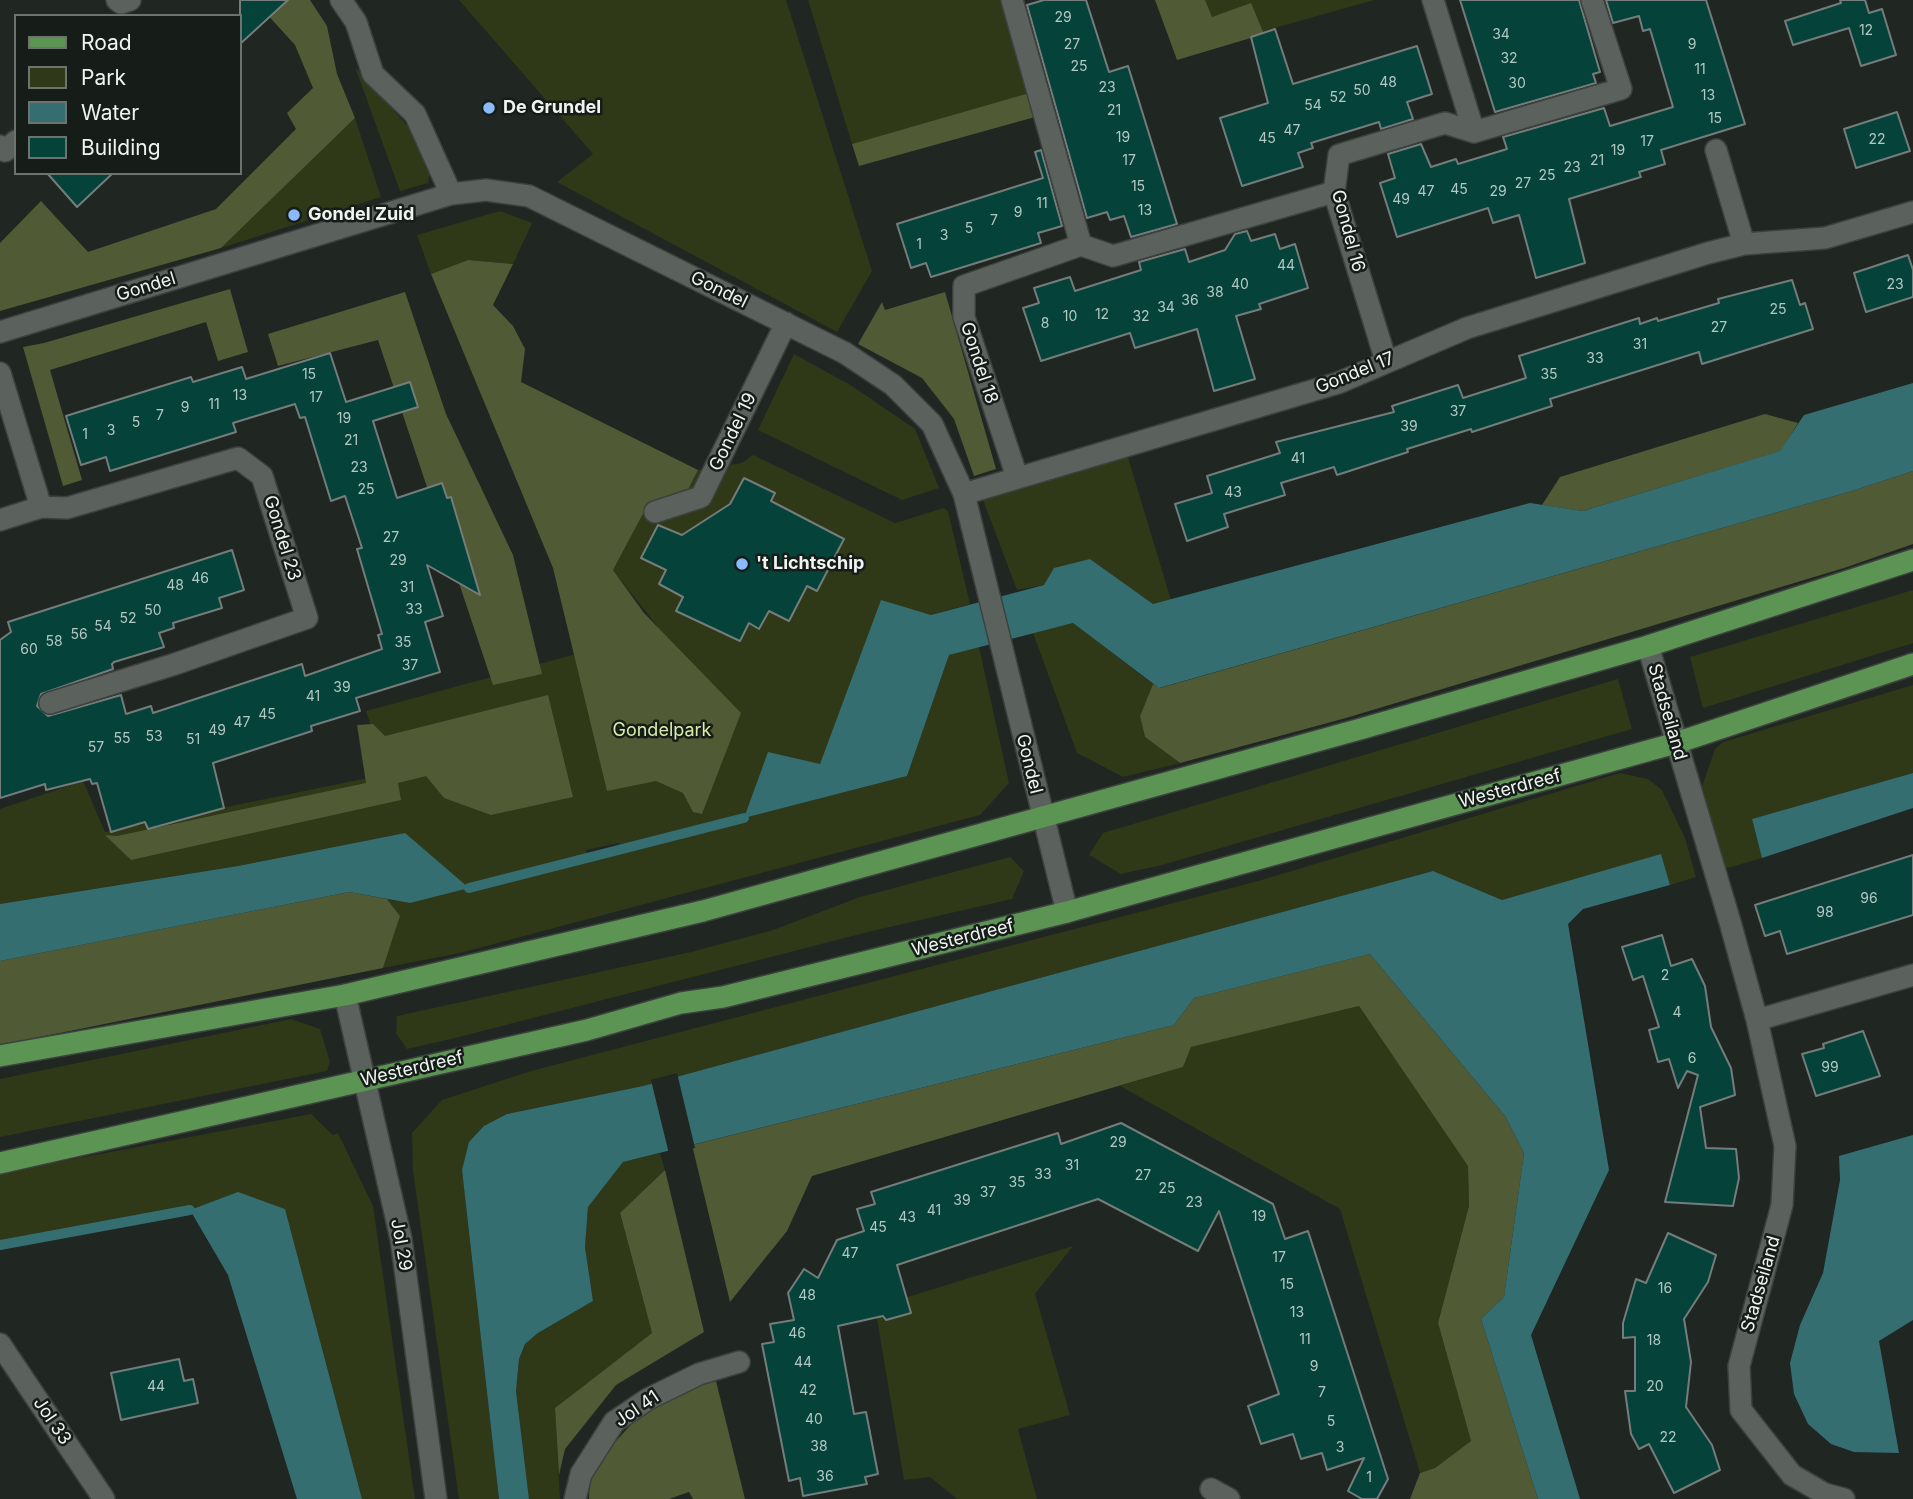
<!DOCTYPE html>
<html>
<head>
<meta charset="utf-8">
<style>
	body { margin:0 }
	#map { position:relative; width:1913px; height:1499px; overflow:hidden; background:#202622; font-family:Inter,sans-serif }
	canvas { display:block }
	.legend { position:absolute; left:14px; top:14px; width:228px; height:161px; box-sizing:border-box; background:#161d19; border:2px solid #6d736f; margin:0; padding:9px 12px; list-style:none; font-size:21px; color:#eff4f1 }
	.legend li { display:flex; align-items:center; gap:14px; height:35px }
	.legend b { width:35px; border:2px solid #6d736f }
</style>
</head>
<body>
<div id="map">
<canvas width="1913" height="1499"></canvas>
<ul class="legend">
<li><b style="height:9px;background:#5c9453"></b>Road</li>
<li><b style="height:19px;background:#2f3817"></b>Park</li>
<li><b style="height:19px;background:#356e70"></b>Water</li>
<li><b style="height:19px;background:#054239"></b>Building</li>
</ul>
</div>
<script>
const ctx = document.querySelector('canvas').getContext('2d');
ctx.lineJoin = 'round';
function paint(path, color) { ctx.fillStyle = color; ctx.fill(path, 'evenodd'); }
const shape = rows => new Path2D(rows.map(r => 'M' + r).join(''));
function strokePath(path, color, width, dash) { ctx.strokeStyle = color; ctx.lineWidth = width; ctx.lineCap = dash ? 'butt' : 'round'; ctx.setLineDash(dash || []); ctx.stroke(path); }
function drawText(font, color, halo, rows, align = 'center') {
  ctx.font = font + ' Inter,sans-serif'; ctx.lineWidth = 5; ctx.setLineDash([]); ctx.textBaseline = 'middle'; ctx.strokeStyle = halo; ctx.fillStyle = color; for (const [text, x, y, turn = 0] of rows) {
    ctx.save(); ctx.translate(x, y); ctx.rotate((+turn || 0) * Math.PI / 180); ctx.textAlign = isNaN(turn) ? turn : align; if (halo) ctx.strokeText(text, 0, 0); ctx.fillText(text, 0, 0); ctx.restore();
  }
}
const green = shape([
	[459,0,786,0,872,271,837,332,557,182,593,154],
	[808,0,1002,0,1029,93,852,144],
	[1184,0,1374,0,1200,49],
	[355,67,411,130,431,161,428,183,400,191],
	[355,118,381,197,221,248],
	[500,211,532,223,513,264,468,260,431,274,417,235],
	[794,354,852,386,915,429,939,488,902,500,758,430],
	[1127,454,1171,600,1153,604,1090,559,1044,585,1017,590,983,500],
	[753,455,895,523,944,508,948,511,970,604,931,615,820,764,744,818,907,776,949,655,979,647,1009,783,980,815,460,953,383,968,400,916,387,899,410,903,405,833,238,866,0,904,0,809,83,781,105,832,387,774,366,711,661,631,613,570,645,510,679,508,698,470,742,463],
	[619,843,620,850,588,857,586,850],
	[1913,590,1913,643,1703,708,1690,657],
	[1073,623,1153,684,1140,716,1145,737,1180,763,1123,777,1077,753,1033,633],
	[1618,679,1632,729,1162,865,1121,874,1089,855,1103,833],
	[1913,685,1913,773,1752,819,1762,858,1724,869,1702,786,1715,749,1723,742],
	[1620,773,1648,779,1662,790,1685,838,1696,877,1670,885,1661,855,1502,900,1433,871,643,1086,507,1114,462,1170,499,1499,459,1499,413,1171,412,1133,442,1100,531,1071,1258,881],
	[1010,857,1024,871,1012,899,872,931,455,1038,407,1049,396,1033,397,1016,691,952,773,930,860,897],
	[1359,1006,1468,1165,1469,1206,1438,1323,1471,1441,1435,1468,1420,1473,1340,1209,1120,1086,1183,1067,1190,1047],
	[291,1019,320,1029,330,1062,327,1071,0,1137,0,1079],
	[311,1114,333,1135,338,1133,373,1206,415,1499,362,1499,285,1209,238,1193,190,1210,0,1245,0,1173],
	[660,1153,665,1170,620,1214,652,1333,555,1408,560,1499,529,1499,516,1391,519,1359,525,1344,538,1333,593,1301,585,1247,588,1207,623,1162],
	[1073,1246,1035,1294,1070,1415,1018,1429,1037,1499,957,1499,930,1477,904,1480,875,1307]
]);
const forest = shape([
	[254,0,310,0,327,26,337,74,355,118,221,248,0,311,0,243,41,201,88,252,216,209,296,129,287,113,313,88,295,45],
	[1155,0,1205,0,1212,17,1251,3,1264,34,1177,60],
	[1029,93,1035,117,859,166,852,144],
	[468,260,513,264,493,305,513,326,525,349,521,382,698,470,679,508,645,510,613,570,644,613,741,713,702,814,693,812,683,793,656,781,607,791,553,568,431,274],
	[230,289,248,352,218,361,206,322,50,370,82,480,63,486,23,347,44,343],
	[405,292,446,414,513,555,542,674,493,685,378,340,278,366,268,334],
	[945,292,996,469,974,476,954,419,922,378,858,344,882,302,885,310],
	[1765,414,1798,423,1781,451,1583,511,1542,505,1560,477],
	[1913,471,1913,544,1844,568,1346,718,1180,763,1145,737,1140,716,1153,684,1160,688,1852,491],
	[548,695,573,797,491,815,444,798,426,776,398,783,401,800,131,860,105,835,117,836,366,783,357,725,373,724,385,736],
	[349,892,387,899,400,916,383,968,0,1045,0,961],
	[1370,954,1505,1116,1524,1153,1504,1297,1481,1319,1538,1499,1410,1499,1420,1473,1435,1468,1471,1441,1438,1323,1469,1206,1468,1166,1359,1006,1191,1047,1183,1067,812,1176,787,1231,730,1302,692,1145,1174,1025,1194,998],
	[665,1170,704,1332,616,1385,565,1449,559,1475,555,1408,652,1333,620,1213],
	[715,1377,745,1499,693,1499,689,1492,669,1499,589,1499,590,1469,639,1416]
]);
const water = shape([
	[1913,383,1913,471,1852,491,1159,688,1073,623,949,655,907,776,744,818,768,752,820,764,881,600,931,615,1044,585,1054,568,1090,559,1153,604,1530,503,1583,511,1780,451,1804,415],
	[1913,773,1913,808,1762,858,1752,819],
	[405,833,469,888,410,903,349,892,0,961,0,904,238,866],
	[1661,854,1670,885,1583,909,1568,924,1609,1170,1531,1335,1580,1499,1538,1499,1481,1319,1504,1297,1524,1153,1505,1116,1370,954,1194,998,1174,1025,623,1162,588,1207,585,1247,593,1301,538,1333,525,1344,519,1359,516,1391,529,1499,499,1499,462,1170,469,1142,484,1126,507,1114,643,1086,1433,871,1502,900],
	[1913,1135,1913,1320,1879,1341,1899,1453,1854,1452,1831,1444,1808,1424,1794,1394,1790,1363,1800,1325,1823,1273,1840,1180,1839,1156],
	[238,1192,285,1209,362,1499,297,1499,228,1275,190,1210]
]);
const pier = shape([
	[677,1073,695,1148,669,1154,651,1080]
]);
const stream = shape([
	[469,888,744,818],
	[0,1245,190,1210]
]);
const building = shape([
	[240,0,288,0,240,44,240,0],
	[1044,0,1086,0,1109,72,1128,66,1177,224,1131,237,1124,216,1110,220,1107,212,1087,218,1027,5,1044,0],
	[1460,0,1579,0,1600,72,1593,74,1596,83,1495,112,1460,0],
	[1606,0,1706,0,1745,124,1661,150,1665,164,1639,172,1641,177,1569,199,1585,263,1536,278,1519,215,1493,223,1488,208,1397,237,1380,183,1395,178,1388,154,1421,144,1431,167,1456,159,1458,164,1507,149,1503,137,1604,108,1610,126,1673,107,1650,29,1643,31,1639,16,1613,23,1606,0],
	[1840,0,1865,0,1869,13,1882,9,1896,55,1861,66,1849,28,1793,45,1785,21,1841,3,1840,0],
	[1275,29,1293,84,1417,46,1432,94,1407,102,1413,119,1381,129,1379,122,1311,143,1313,148,1298,153,1303,167,1242,186,1220,118,1268,103,1251,37,1275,29],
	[1897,112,1910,151,1856,168,1844,129,1897,112],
	[1041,150,1062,226,1038,233,1041,243,931,277,926,263,911,268,897,224,1043,178,1035,152,1041,150],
	[47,173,113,173,77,207,47,173],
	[1247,231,1251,241,1275,234,1280,249,1295,244,1308,288,1259,304,1261,309,1236,316,1255,379,1214,391,1197,329,1135,348,1130,333,1041,361,1023,308,1039,303,1034,288,1070,277,1075,291,1141,270,1139,262,1185,249,1189,262,1225,250,1235,234,1247,231],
	[1908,255,1913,270,1913,297,1866,312,1854,273,1908,255],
	[1792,280,1800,305,1805,303,1813,329,1702,364,1699,352,1550,399,1552,406,1472,432,1471,429,1407,449,1408,452,1337,475,1334,467,1281,483,1285,495,1224,514,1228,527,1187,541,1175,504,1212,493,1207,476,1280,453,1276,442,1394,412,1392,406,1458,385,1463,398,1526,378,1519,356,1639,318,1640,324,1657,318,1658,321,1719,303,1718,299,1792,280],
	[330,353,346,402,410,382,418,407,373,421,397,498,442,483,447,498,451,497,480,595,427,565,443,616,425,622,440,672,356,698,360,711,311,726,312,731,213,763,224,808,148,829,145,822,111,832,97,783,92,784,90,779,46,790,45,784,0,798,0,640,11,632,8,622,232,550,244,590,219,598,222,608,173,623,174,628,159,633,164,647,114,662,112,664,113,669,41,694,37,706,48,716,121,695,126,714,151,706,153,713,302,664,305,676,382,649,378,635,382,634,357,549,362,548,345,496,331,501,305,417,300,418,295,404,233,423,236,432,110,471,106,457,81,465,66,416,191,377,193,382,242,367,246,379,330,353],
	[744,478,775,493,771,501,844,539,817,591,807,586,789,621,769,611,759,629,749,623,740,641,676,611,683,597,659,584,666,570,641,558,658,525,682,535,730,504,744,478],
	[1913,855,1913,915,1787,954,1780,931,1765,936,1755,905,1913,855],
	[1662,935,1671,966,1692,959,1705,986,1711,1027,1731,1068,1735,1095,1700,1107,1706,1148,1736,1149,1739,1178,1733,1206,1665,1202,1698,1075,1687,1071,1678,1088,1669,1059,1658,1062,1649,1030,1659,1027,1643,976,1633,980,1622,947,1662,935],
	[1863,1031,1880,1076,1816,1096,1802,1054,1824,1048,1823,1044,1863,1031],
	[1121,1123,1273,1204,1285,1239,1308,1231,1388,1479,1377,1499,1362,1499,1348,1491,1364,1458,1327,1470,1322,1453,1301,1459,1293,1434,1261,1444,1248,1406,1279,1394,1219,1211,1198,1251,1098,1199,897,1265,911,1313,886,1320,883,1316,838,1326,854,1414,866,1412,878,1474,865,1477,867,1484,803,1496,800,1478,789,1481,762,1344,774,1342,770,1324,794,1320,788,1293,804,1269,818,1278,837,1240,864,1231,857,1209,875,1204,871,1192,1058,1133,1061,1144,1121,1123],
	[1668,1233,1716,1255,1708,1282,1684,1319,1691,1362,1686,1407,1712,1445,1720,1470,1674,1493,1649,1444,1639,1449,1631,1434,1625,1391,1635,1391,1635,1337,1623,1338,1623,1323,1636,1279,1646,1283,1668,1233],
	[179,1359,184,1381,193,1379,198,1403,121,1420,111,1373,179,1359]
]);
const minor = shape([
	[117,0,121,3,130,0],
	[341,0,356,22,373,74,415,114,451,194],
	[1012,0,1081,245],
	[1433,0,1474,132],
	[0,146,5,151,16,141],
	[1716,150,1744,244],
	[0,332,451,194,486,190,529,196,845,353,893,385,932,424,964,494,1067,912],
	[1386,361,1334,192,1339,155,1445,123,1474,132,1621,89,1592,0],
	[0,373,41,507,67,508,238,458,262,476,307,618,175,664,50,703],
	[1017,477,964,317,964,286,1081,245,1113,256,1334,192],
	[964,494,1338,383,1467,328,1708,253,1744,244,1825,238,1913,212],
	[655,512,701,497,786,323],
	[0,520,41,507],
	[1648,646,1730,922,1757,1020,1785,1146,1782,1205,1739,1366,1741,1410,1792,1475,1825,1494,1844,1499],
	[345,995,401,1239,436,1499],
	[1757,1020,1913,975],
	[0,1344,104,1499],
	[1211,1489,1229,1499],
	[575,1499,581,1474,614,1422,648,1399,699,1374,739,1362]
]);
const major = shape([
	[0,1056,345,995,703,911,1364,728,1648,646,1913,560],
	[0,1163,587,1030,681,1003,723,997,1067,912,1676,743,1913,664]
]);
const markers = [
	[489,108,7,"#8bbafc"],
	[294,215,7,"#8bbafc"],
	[742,564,7,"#8bbafc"]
];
const numberNames = [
	["29",1063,18],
	["12",1866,31],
	["34",1501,35],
	["27",1072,45],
	["9",1692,45],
	["32",1509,59],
	["25",1079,67],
	["11",1700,70],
	["48",1388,83],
	["30",1517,84],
	["23",1107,88],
	["50",1362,91],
	["13",1708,96],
	["52",1338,98],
	["54",1313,106],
	["21",1114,111],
	["15",1715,119],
	["47",1292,131],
	["19",1123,138],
	["45",1267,139],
	["22",1877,140],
	["17",1647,142],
	["19",1618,151],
	["17",1129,161],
	["21",1597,161],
	["23",1572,168],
	["25",1547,176],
	["27",1523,184],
	["15",1138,187],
	["45",1459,190],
	["47",1426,192],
	["29",1498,192],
	["49",1401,200],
	["11",1042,204],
	["13",1145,211],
	["9",1018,213],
	["7",994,221],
	["5",969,229],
	["3",944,236],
	["1",919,245],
	["44",1286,266],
	["40",1240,285],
	["23",1895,285],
	["38",1215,293],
	["36",1190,301],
	["34",1166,308],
	["25",1778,310],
	["12",1102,315],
	["10",1070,317],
	["32",1141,317],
	["8",1045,324],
	["27",1719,328],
	["31",1640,345],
	["33",1595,359],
	["15",309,375],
	["35",1549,375],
	["13",240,396],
	["17",316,398],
	["11",214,405],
	["9",185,408],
	["37",1458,412],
	["7",160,416],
	["19",344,419],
	["5",136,423],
	["39",1409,427],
	["3",111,431],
	["1",85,435],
	["21",351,441],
	["41",1298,459],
	["23",359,468],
	["25",366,490],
	["43",1233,493],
	["27",391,538],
	["29",398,561],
	["46",200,579],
	["48",175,586],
	["31",407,588],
	["33",414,610],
	["50",153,611],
	["52",128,619],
	["54",103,627],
	["56",79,635],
	["58",54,642],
	["35",403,643],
	["60",29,650],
	["37",410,666],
	["39",342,688],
	["41",313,697],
	["45",267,715],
	["47",242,723],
	["49",217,731],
	["53",154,737],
	["55",122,739],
	["51",193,740],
	["57",96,748],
	["96",1869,899],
	["98",1825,913],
	["2",1665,976],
	["4",1677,1013],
	["6",1692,1059],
	["99",1830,1068],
	["29",1118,1143],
	["31",1072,1166],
	["33",1043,1175],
	["27",1143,1176],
	["35",1017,1183],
	["25",1167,1189],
	["37",988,1193],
	["39",962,1201],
	["23",1194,1203],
	["41",934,1211],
	["19",1259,1217],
	["43",907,1218],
	["45",878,1228],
	["47",850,1254],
	["17",1279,1258],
	["15",1287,1285],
	["16",1665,1289],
	["48",807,1296],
	["13",1297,1313],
	["46",797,1334],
	["11",1305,1340],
	["18",1654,1341],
	["44",803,1363],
	["9",1314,1367],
	["44",156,1387],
	["20",1655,1387],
	["42",808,1391],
	["7",1322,1393],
	["40",814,1420],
	["5",1331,1422],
	["22",1668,1438],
	["38",819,1447],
	["3",1340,1448],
	["36",825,1477],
	["1",1369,1478]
];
const poiNames = [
	["De Grundel",503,108],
	["Gondel Zuid",308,215],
	["'t Lichtschip",756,564]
];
const streetNames = [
	["Gondel 16",1348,231,75],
	["Gondel",146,287,-17],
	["Gondel",719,290,26],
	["Gondel 18",979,363,72],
	["Gondel 17",1355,373,-22],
	["Gondel 19",733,432,-64],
	["Gondel 23",282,538,73],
	["Stadseiland",1667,712,74],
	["Gondel",1029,764,76],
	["Westerdreef",1510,789,-15],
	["Westerdreef",963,938,-14],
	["Westerdreef",412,1069,-13],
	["Jol 29",401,1245,80],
	["Stadseiland",1761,1284,-74],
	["Jol 41",637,1409,-34],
	["Jol 33",52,1421,56]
];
const parkNames = [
	["Gondelpark",662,731]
];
paint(green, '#2f3817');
paint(forest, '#505a34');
paint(water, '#356e70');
paint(pier, '#202622');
strokePath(stream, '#356e70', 10);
paint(building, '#054239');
strokePath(building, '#747d7b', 2);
strokePath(minor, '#3c413e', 24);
strokePath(major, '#3c413e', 24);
strokePath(minor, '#5b625e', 21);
strokePath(major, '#5c9453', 21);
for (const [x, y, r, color] of markers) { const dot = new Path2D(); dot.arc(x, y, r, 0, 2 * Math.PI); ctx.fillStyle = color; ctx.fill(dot); strokePath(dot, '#161d19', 2.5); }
drawText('14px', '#b4c8c3', null, numberNames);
drawText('bold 18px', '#eff4f1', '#161d19', poiNames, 'left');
drawText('18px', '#eff4f1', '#161d19', streetNames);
drawText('18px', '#d9eca9', '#161d19', parkNames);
</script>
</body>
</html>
